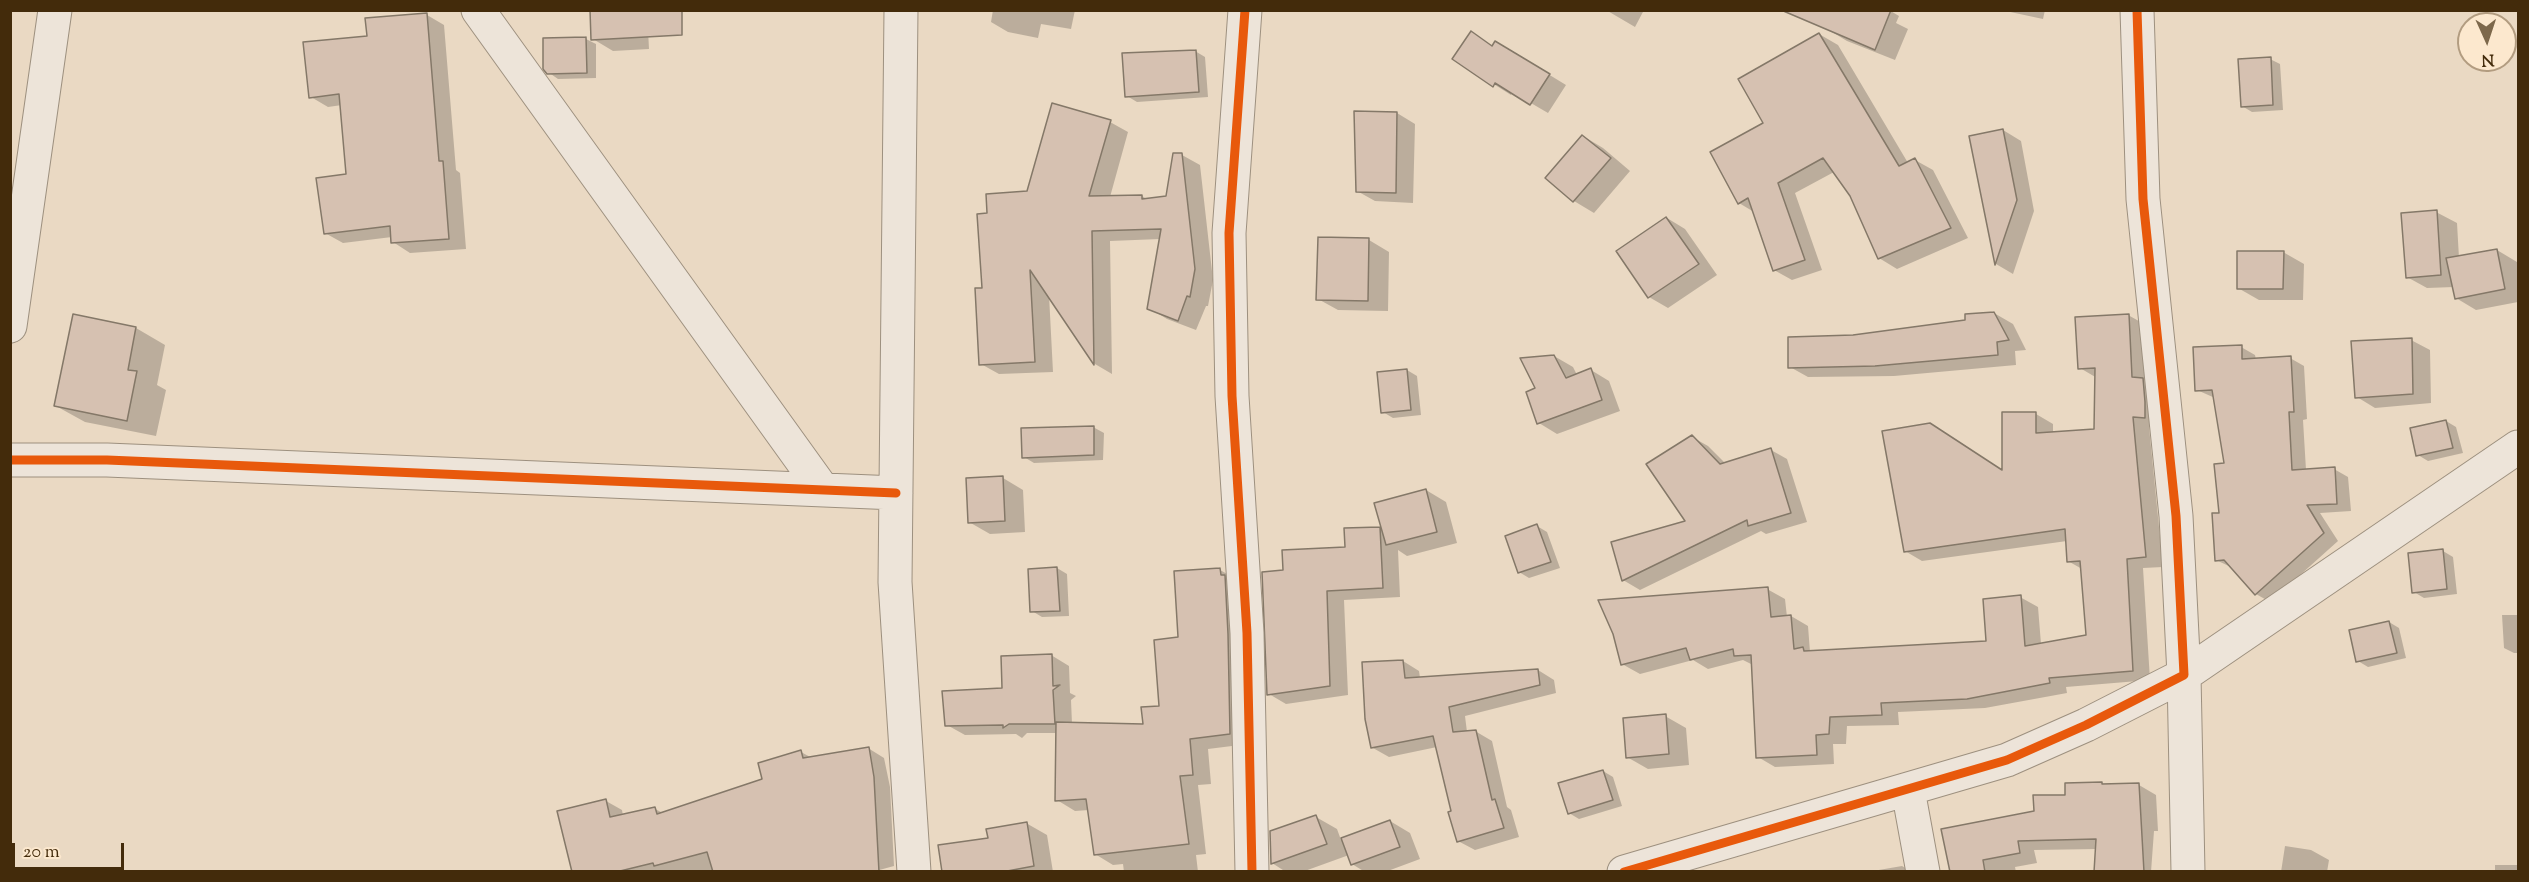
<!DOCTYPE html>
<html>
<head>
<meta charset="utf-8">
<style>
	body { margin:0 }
	#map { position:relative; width:2529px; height:882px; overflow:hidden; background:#ead9c3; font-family:"Sorts Mill Goudy",serif }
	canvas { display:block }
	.frame { position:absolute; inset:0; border:12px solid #432b0b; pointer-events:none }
	.north { position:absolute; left:2457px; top:12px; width:60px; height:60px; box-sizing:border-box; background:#fce8ce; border:2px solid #b29c80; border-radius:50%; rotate:177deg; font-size:16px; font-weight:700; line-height:24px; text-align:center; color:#432b0b }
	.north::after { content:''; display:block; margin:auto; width:21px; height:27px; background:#7d684b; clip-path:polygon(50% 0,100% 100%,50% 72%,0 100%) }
	.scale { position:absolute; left:12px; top:843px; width:112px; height:27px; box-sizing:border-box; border:3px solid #432b0b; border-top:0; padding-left:8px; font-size:18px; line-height:21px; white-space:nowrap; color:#432b0b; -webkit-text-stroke:4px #fce8ce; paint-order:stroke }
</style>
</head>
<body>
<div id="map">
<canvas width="2529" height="882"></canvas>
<div class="frame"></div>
<div class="north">N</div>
<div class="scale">20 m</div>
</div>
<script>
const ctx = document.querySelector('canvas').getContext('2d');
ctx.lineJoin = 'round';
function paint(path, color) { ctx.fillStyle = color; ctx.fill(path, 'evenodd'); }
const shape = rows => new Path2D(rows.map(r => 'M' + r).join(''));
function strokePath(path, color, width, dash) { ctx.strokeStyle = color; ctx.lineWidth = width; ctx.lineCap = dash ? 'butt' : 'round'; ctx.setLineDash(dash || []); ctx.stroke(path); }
const shadow = shape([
	[647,10,649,49,613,51,593,39],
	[993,10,1075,10,1071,29,1041,24,1038,38,1008,32,991,22],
	[1606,10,1644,10,1635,27],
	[1889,10,1899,16,1896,23,1908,29,1895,60,1847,41,1827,29],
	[2001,10,2045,10,2043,19],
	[427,15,444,25,456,170,460,173,466,249,410,253,393,242,392,237,343,243,325,233,347,176,342,105,328,107,311,97,368,37],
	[1471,33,1493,47,1512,52,1566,85,1548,113,1512,92,1511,95,1454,59],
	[1819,34,1838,45,1908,163,1915,160,1933,170,1968,238,1897,269,1879,258,1851,195,1834,172,1795,193,1822,270,1792,280,1774,270,1754,212,1739,203,1765,124],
	[586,39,596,44,596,78,558,79,548,72],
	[1195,51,1205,57,1208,97,1137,102,1127,96],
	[2270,59,2280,64,2283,110,2252,112,2242,106],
	[1356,113,1397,113,1415,124,1413,203,1375,201,1357,191],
	[1110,122,1128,132,1110,197,1142,196,1148,200,1167,198,1182,155,1200,165,1213,280,1208,306,1206,306,1196,330,1167,319,1149,308,1160,239,1110,241,1112,374,1095,364,1049,295,1053,372,999,374,981,364,989,215,1028,193],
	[2003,130,2021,141,2034,211,2013,274,1996,264,1971,137],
	[1583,136,1603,148,1630,171,1594,213,1574,201],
	[2436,212,2457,223,2459,258,2497,250,2517,262,2518,302,2476,310,2456,298,2454,287,2427,288,2407,277],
	[1667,218,1685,229,1717,275,1668,308,1649,297,1618,251],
	[1369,240,1389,252,1388,311,1338,310,1318,299],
	[2283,252,2304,264,2303,300,2259,300,2238,288],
	[1994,313,2013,324,2026,350,2015,351,2016,365,1894,376,1808,377,1790,367,1853,337,1967,322],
	[2128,315,2146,325,2162,427,2149,427,2163,567,2143,568,2150,680,2066,687,2067,693,1985,708,1898,712,1899,725,1847,726,1846,744,1833,744,1834,764,1775,767,1758,757,1753,665,1743,660,1708,669,1693,660,1640,674,1622,664,1767,589,1785,599,1787,617,1791,616,1808,626,1810,652,1987,642,2020,597,2038,607,2041,644,2088,636,2082,569,2068,561,2067,541,1922,561,1905,551,2003,471,2036,414,2053,424,2053,434,2095,431,2097,378,2080,368],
	[74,316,136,328,165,345,157,385,166,390,156,436,85,422,56,406],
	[2411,340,2430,350,2431,403,2375,408,2357,397],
	[2241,347,2255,355,2256,360,2290,358,2304,366,2307,419,2303,420,2306,470,2334,469,2348,477,2351,511,2320,513,2338,541,2270,602,2256,594,2233,568,2216,560,2225,464,2215,398,2197,390],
	[1554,356,1573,367,1577,375,1591,370,1609,381,1620,411,1557,434,1539,423,1538,389],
	[1407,370,1417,376,1421,415,1393,418,1383,412],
	[2446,421,2456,427,2463,453,2428,461,2418,455],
	[1093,427,1104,433,1103,460,1034,463,1024,457],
	[1692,437,1708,446,1725,463,1771,450,1787,459,1807,522,1766,534,1761,531,1640,590,1623,580,1687,522],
	[1003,478,1023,490,1025,532,990,534,969,522],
	[1426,490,1446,502,1457,543,1407,556,1398,550,1400,597,1344,600,1348,695,1286,704,1269,694,1284,571,1346,548,1379,528,1383,531],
	[1537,526,1547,532,1560,568,1529,578,1519,572],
	[2443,551,2453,557,2457,594,2424,598,2414,592],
	[1057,568,1067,574,1069,616,1042,617,1032,611],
	[1220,570,1238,580,1248,744,1208,749,1211,784,1198,785,1206,854,1196,855,1198,872,1124,872,1123,864,1113,865,1095,854,1089,810,1075,811,1057,800,1057,733,1027,733,1022,738,1016,734,965,735,947,725,1003,690,1051,655,1069,666,1070,693,1076,696,1071,700,1072,724,1144,725,1161,707,1180,639],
	[2502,615,2518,615,2518,653,2514,653,2504,648],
	[2389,622,2399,628,2406,658,2368,667,2358,661],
	[1403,661,1419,671,1420,678,1538,670,1554,680,1556,693,1465,716,1467,732,1475,731,1492,741,1507,807,1511,810,1519,837,1475,850,1458,841,1437,747,1389,757,1373,748],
	[1665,716,1686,728,1689,765,1648,769,1627,757],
	[868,748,884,758,890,787,894,866,872,872,573,872,606,801,622,810,623,816,655,809,663,813,764,780,801,752,812,758],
	[1603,771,1613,777,1622,806,1579,819,1569,813],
	[2139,785,2156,795,2158,831,2154,831,2151,872,2095,872,2097,849,2034,850,2037,863,2015,867,2016,872,1953,872,2035,812,2067,796],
	[1316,817,1337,829,1341,840,1390,821,1410,833,1420,859,1385,872,1365,872,1352,864,1349,855,1302,872,1286,872,1272,863],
	[1026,823,1047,835,1053,872,984,872],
	[2285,846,2311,850,2329,860,2327,872,2281,872],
	[2495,865,2518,865,2518,872,2495,872],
	[1902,866,1912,872,1867,872]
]);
const building = shape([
	[590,10,682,10,682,35,591,40,590,10],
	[1781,10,1891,10,1875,50,1781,10],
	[427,13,439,161,443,161,449,239,391,243,390,226,324,234,316,178,346,174,339,94,309,98,303,42,367,36,365,18,427,13],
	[1471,31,1492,46,1495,41,1550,74,1530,105,1495,83,1493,87,1452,59,1471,31],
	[1819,33,1899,166,1915,158,1951,228,1878,259,1850,196,1823,158,1778,183,1805,260,1773,271,1748,198,1738,204,1710,152,1763,123,1738,79,1819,33],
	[586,37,587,73,547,74,543,69,543,38,586,37],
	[1196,50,1199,92,1125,97,1122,53,1196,50],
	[2271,57,2273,105,2241,107,2238,59,2271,57],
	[1052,103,1111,120,1089,196,1142,195,1142,199,1166,196,1173,153,1182,153,1195,269,1190,297,1187,296,1178,321,1147,309,1161,229,1092,231,1094,365,1030,270,1035,362,979,365,975,288,982,288,977,214,987,213,986,194,1027,191,1052,103],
	[1354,111,1397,112,1396,193,1356,192,1354,111],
	[2003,129,2017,200,1995,265,1969,136,2003,129],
	[1582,135,1611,158,1573,202,1545,178,1582,135],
	[2437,210,2441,275,2406,278,2401,213,2437,210],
	[1666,217,1699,264,1648,298,1616,251,1666,217],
	[1318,237,1369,238,1368,301,1316,300,1318,237],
	[2497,249,2505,289,2455,299,2446,258,2497,249],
	[2237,251,2284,251,2283,289,2237,289,2237,251],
	[1994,312,2009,340,1997,342,1998,355,1875,366,1788,368,1788,337,1853,335,1965,320,1965,314,1994,312],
	[73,314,136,327,128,370,137,371,127,421,54,406,73,314],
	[2129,314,2132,377,2143,378,2145,402,2145,418,2133,417,2146,557,2127,559,2133,671,2049,678,2050,683,1967,699,1881,703,1882,715,1830,717,1829,734,1816,735,1817,755,1756,758,1751,655,1734,656,1733,649,1690,660,1686,648,1621,665,1613,634,1598,600,1768,587,1771,617,1791,615,1794,649,1803,647,1804,651,1986,641,1983,599,2021,595,2025,646,2086,635,2080,561,2067,562,2065,529,1904,552,1882,431,1930,423,2002,470,2002,412,2036,412,2036,433,2094,429,2095,368,2078,369,2075,317,2129,314],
	[2412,338,2413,394,2355,398,2351,341,2412,338],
	[2242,345,2242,359,2291,356,2294,412,2289,412,2292,470,2335,467,2337,504,2307,505,2324,533,2255,595,2224,560,2215,561,2212,513,2219,513,2214,464,2224,463,2212,390,2195,391,2193,347,2242,345],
	[1554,355,1566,378,1591,368,1602,400,1537,424,1526,392,1535,388,1520,358,1554,355],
	[1407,369,1411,410,1381,413,1377,372,1407,369],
	[2446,420,2453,448,2416,456,2410,428,2446,420],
	[1094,426,1094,455,1022,458,1021,428,1094,426],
	[1692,435,1720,464,1771,448,1791,513,1748,526,1747,520,1622,581,1611,542,1685,521,1646,464,1692,435],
	[1003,476,1005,521,968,523,966,478,1003,476],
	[1426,489,1437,532,1386,545,1374,503,1426,489],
	[1537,524,1551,562,1518,573,1505,536,1537,524],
	[1380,527,1383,588,1327,591,1330,686,1267,695,1262,572,1283,570,1282,550,1345,547,1344,528,1380,527],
	[2443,549,2447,589,2412,593,2408,553,2443,549],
	[1057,567,1060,611,1030,612,1028,569,1057,567],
	[1220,568,1221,575,1225,575,1228,634,1230,734,1190,739,1193,775,1180,776,1189,844,1094,855,1086,799,1055,801,1056,722,1143,724,1141,707,1159,706,1154,640,1178,637,1174,571,1220,568],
	[2389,621,2397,653,2356,662,2349,630,2389,621],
	[1052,654,1053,686,1060,685,1053,690,1055,724,1009,724,1003,728,1003,725,945,726,942,691,1002,688,1001,656,1052,654],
	[1403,660,1405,678,1538,669,1540,685,1449,707,1453,732,1476,730,1492,800,1495,799,1504,828,1457,842,1448,812,1451,811,1433,736,1371,748,1365,719,1362,662,1403,660],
	[1666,714,1669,754,1626,758,1623,718,1666,714],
	[869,747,874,777,879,872,713,872,707,852,654,866,653,863,616,872,572,872,557,811,606,799,610,817,655,807,657,814,762,779,758,763,801,750,803,758,869,747],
	[1603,770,1613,800,1568,814,1558,783,1603,770],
	[2102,782,2102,784,2139,783,2144,872,2094,872,2096,839,2018,841,2020,853,1983,860,1985,872,1950,872,1941,829,2034,811,2033,795,2065,795,2065,783,2102,782],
	[1316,815,1327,844,1271,864,1270,831,1316,815],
	[1390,820,1400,847,1351,865,1341,838,1390,820],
	[1027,822,1034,866,1002,872,942,872,938,845,988,838,986,829,1027,822]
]);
const minor = shape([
	[478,10,823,490],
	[901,10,895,582,914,872],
	[1245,10,1229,233,1232,396,1247,633,1252,872],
	[10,326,55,10],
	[10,460,107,460,896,493],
	[1908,790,1923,872],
	[1624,872,2007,760,2086,725,2184,675,2176,516,2143,199,2137,10],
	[2188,872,2184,675,2518,447]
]);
const cycleway = shape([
	[1245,10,1229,233,1232,396,1247,633,1252,872],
	[10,460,107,460,896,493],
	[1624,872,2007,760,2086,725,2184,675,2176,516,2143,199,2137,10]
]);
paint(shadow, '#0003');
paint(building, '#d6c1b1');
strokePath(building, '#847868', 1.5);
strokePath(minor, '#9d907f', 35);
strokePath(minor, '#ede4d9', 33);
strokePath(cycleway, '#e8590c', 9);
</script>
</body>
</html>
